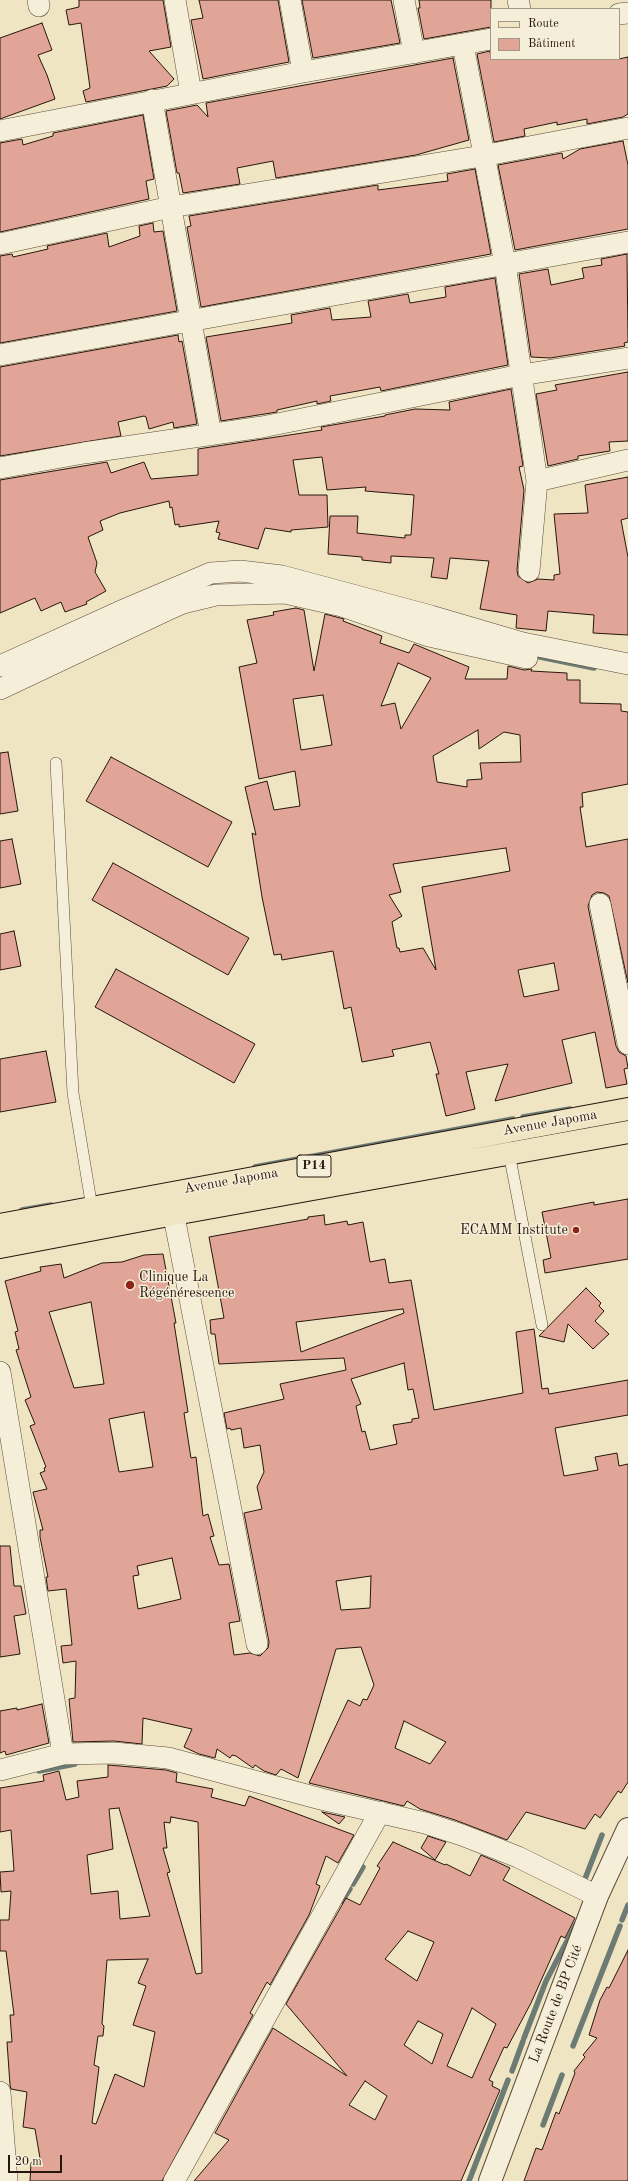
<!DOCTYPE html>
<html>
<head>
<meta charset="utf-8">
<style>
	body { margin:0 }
	#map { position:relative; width:628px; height:2181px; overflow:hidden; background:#f0e5c3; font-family:"Old Standard TT",serif }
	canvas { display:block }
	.legend { position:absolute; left:490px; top:8px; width:130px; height:52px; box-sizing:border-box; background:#f5eed8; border:1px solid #a39887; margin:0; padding:5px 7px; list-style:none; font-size:12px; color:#27160d }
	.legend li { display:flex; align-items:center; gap:8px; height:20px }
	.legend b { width:20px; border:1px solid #a39887 }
	.scale { position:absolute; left:8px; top:2155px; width:54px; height:18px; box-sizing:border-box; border:2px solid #27160d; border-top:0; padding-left:5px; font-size:12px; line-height:14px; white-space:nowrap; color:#27160d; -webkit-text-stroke:3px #f5eed8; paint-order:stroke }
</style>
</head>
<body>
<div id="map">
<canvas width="628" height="2181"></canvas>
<ul class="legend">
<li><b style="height:5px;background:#f0e5c3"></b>Route</li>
<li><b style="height:11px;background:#e0a596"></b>Bâtiment</li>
</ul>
<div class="scale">20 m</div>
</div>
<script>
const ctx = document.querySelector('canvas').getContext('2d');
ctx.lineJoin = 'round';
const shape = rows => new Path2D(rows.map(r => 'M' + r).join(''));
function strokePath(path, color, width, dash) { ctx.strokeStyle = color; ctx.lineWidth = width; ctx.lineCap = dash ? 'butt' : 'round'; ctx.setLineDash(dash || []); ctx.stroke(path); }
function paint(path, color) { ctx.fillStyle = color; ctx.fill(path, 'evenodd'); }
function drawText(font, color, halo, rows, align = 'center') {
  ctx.font = font + ' "Old Standard TT",serif'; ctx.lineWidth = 3; ctx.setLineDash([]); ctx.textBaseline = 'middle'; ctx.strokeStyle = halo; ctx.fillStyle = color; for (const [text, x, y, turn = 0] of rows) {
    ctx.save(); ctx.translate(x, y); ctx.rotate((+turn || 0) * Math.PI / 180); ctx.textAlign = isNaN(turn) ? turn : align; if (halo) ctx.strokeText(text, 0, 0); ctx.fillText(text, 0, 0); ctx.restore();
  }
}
const stream = shape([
	[530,655,594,668],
	[523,1117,570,1109],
	[255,1167,513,1119],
	[22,1210,51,1205],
	[39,1771,75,1764],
	[353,1884,363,1867],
	[583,1884,602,1835],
	[342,1901,350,1889],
	[622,1920,628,1905],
	[524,2038,546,1981,576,1924],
	[573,2046,620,1926],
	[512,2071,523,2041],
	[543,2125,562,2075],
	[469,2181,508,2080]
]);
const building = shape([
	[79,0,163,0,171,47,149,51,174,79,167,86,86,102,83,91,90,88,81,23,69,25,66,10,79,7,79,0],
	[199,0,278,0,289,62,203,79,191,20,203,18,199,0],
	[302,0,391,0,400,43,313,58,302,0],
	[419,0,491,0,491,27,424,39,418,8,420,8,419,0],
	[42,23,52,50,38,55,47,75,55,99,0,119,0,38,42,23],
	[490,51,491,59,619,59,628,57,628,114,623,117,587,124,587,119,557,125,557,122,524,129,525,136,494,142,477,54,490,51],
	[453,58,469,140,416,155,276,178,273,161,237,168,240,184,183,193,179,173,177,173,166,111,197,105,208,117,206,103,453,58],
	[143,115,154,179,146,181,149,199,0,232,0,143,22,139,23,145,53,136,53,133,143,115],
	[623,141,628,165,628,229,515,250,498,165,562,153,563,159,580,149,623,141],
	[475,169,491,254,201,307,187,227,191,226,189,216,378,185,378,190,448,181,447,174,475,169],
	[153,223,154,232,163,231,177,311,0,343,0,256,12,254,13,257,48,249,47,246,107,233,109,247,140,236,139,226,153,223],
	[627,254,628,342,624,343,625,346,550,358,531,357,519,274,548,269,551,285,584,278,582,268,602,265,601,259,627,254],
	[495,278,508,365,381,391,380,387,330,396,331,401,317,404,317,401,277,410,277,412,221,421,206,337,292,323,291,315,330,308,332,320,371,317,368,301,408,294,410,303,446,297,445,287,495,278],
	[178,335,179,342,182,341,197,424,174,428,173,422,149,429,146,417,144,416,118,422,121,436,0,456,0,367,178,335],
	[628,372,628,441,609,442,610,451,578,456,578,459,548,466,536,394,557,390,555,385,628,372],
	[511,389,523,466,519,467,524,490,517,570,518,576,528,583,538,579,554,580,554,575,560,574,554,514,588,513,585,485,628,477,628,518,621,520,628,557,628,635,593,633,594,615,548,611,546,631,516,628,517,615,480,609,489,561,450,558,447,579,431,577,434,558,391,556,391,563,362,560,362,557,328,554,330,516,358,516,357,533,405,538,405,535,411,535,414,495,365,491,366,487,327,490,322,457,293,460,299,495,327,495,328,527,291,530,291,532,265,528,258,549,218,539,220,533,216,532,219,521,179,527,179,524,175,525,172,507,170,508,169,501,120,513,100,521,103,530,88,537,97,563,95,572,106,591,86,602,87,604,65,612,61,602,41,611,35,598,0,613,0,480,107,462,111,473,144,462,151,479,198,475,198,449,322,430,321,427,385,416,385,415,415,409,450,410,449,402,511,389],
	[296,608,304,610,314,671,325,614,344,619,343,621,382,636,380,643,409,653,414,644,469,667,465,679,507,679,508,666,524,670,532,669,531,671,567,673,567,680,580,680,580,703,621,704,621,711,628,712,628,784,582,793,583,807,580,807,586,847,628,839,628,983,609,896,604,893,597,892,592,895,588,906,616,1046,619,1052,626,1056,628,1068,624,1069,627,1084,606,1088,595,1032,562,1040,572,1083,495,1101,508,1064,466,1072,475,1109,446,1116,436,1074,439,1074,430,1042,392,1050,394,1056,362,1062,351,1007,344,1009,333,951,282,960,281,954,274,955,262,897,252,833,256,835,245,787,267,781,274,810,300,806,295,771,259,779,239,667,257,663,247,620,274,615,273,612,296,608],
	[398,663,431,678,401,729,395,703,381,706,398,663],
	[323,695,332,745,301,750,293,699,323,695],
	[478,730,479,749,504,732,520,735,521,762,480,763,482,779,467,780,467,787,437,782,433,756,478,730],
	[506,848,510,871,422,887,436,970,423,948,400,952,399,948,397,948,392,922,402,916,389,895,401,892,393,864,506,848],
	[554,963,559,990,524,997,518,970,554,963],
	[8,752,18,811,0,814,0,753,8,752],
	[111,757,232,822,208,867,86,801,111,757],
	[12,839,21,884,0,888,0,841,12,839],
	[113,863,249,938,228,975,92,900,113,863],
	[14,931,21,966,0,970,0,934,14,931],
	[116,969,255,1044,234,1083,95,1007,116,969],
	[46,1051,56,1102,0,1112,0,1059,46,1051],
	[628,1199,628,1259,545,1273,543,1260,551,1258,542,1212,594,1202,594,1205,628,1199],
	[324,1215,325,1225,347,1221,348,1225,363,1222,370,1262,385,1259,389,1283,411,1280,434,1410,523,1393,516,1332,534,1329,542,1389,548,1388,549,1394,628,1380,628,1415,555,1428,564,1476,598,1470,595,1457,617,1453,619,1466,628,1464,628,1782,621,1793,618,1791,600,1818,595,1814,585,1829,526,1812,507,1840,455,1820,420,1809,407,1801,404,1806,309,1783,348,1700,360,1706,363,1699,367,1700,374,1685,361,1647,336,1649,298,1778,281,1769,276,1775,264,1771,255,1765,253,1768,236,1756,232,1755,230,1758,217,1749,215,1758,199,1754,184,1747,192,1729,143,1718,142,1744,114,1741,73,1742,69,1699,75,1698,76,1661,63,1663,61,1646,72,1645,66,1589,48,1591,46,1577,48,1577,40,1537,40,1530,43,1530,33,1492,47,1489,40,1473,45,1471,44,1468,46,1467,30,1426,35,1424,25,1400,31,1397,16,1350,19,1349,15,1332,18,1331,5,1281,41,1271,40,1267,61,1264,64,1278,102,1263,122,1262,144,1255,163,1254,176,1323,174,1323,188,1412,184,1413,191,1458,196,1457,203,1516,208,1514,214,1536,210,1537,219,1565,229,1564,240,1621,229,1623,234,1655,250,1653,260,1656,268,1648,269,1642,244,1513,262,1509,257,1487,264,1472,260,1445,244,1448,241,1428,231,1430,230,1428,227,1429,224,1413,284,1399,280,1384,346,1370,344,1358,219,1364,215,1334,211,1334,210,1320,224,1318,209,1237,308,1219,308,1217,324,1215],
	[91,1302,104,1384,74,1388,49,1312,91,1302],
	[403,1309,404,1313,301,1352,296,1322,403,1309],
	[404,1363,408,1390,413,1389,419,1418,412,1419,412,1422,393,1425,397,1444,370,1450,365,1431,362,1432,356,1406,361,1404,351,1379,404,1363],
	[144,1412,153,1467,119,1472,109,1419,144,1412],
	[172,1558,181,1599,138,1609,133,1576,139,1575,137,1566,172,1558],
	[371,1576,370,1608,341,1610,336,1581,371,1576],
	[404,1721,446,1742,430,1764,395,1748,404,1721],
	[586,1288,601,1303,599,1306,604,1311,595,1321,609,1334,593,1349,568,1324,564,1342,539,1336,586,1288],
	[0,1546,10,1546,14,1586,21,1586,26,1614,14,1616,20,1654,0,1657,0,1546],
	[42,1704,49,1743,6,1755,5,1751,0,1753,0,1711,17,1708,17,1710,42,1704],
	[108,1765,166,1770,177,1773,176,1782,213,1789,211,1797,245,1806,249,1796,354,1835,338,1863,326,1856,316,1884,320,1886,309,1915,270,1985,267,1982,250,2013,253,2015,162,2181,30,2181,31,2163,41,2164,35,2129,23,2127,27,2092,11,2089,10,2085,7,2042,12,2042,10,2015,14,2015,6,1951,0,1951,0,1920,9,1920,11,1891,1,1892,0,1872,14,1871,11,1830,0,1832,0,1788,44,1781,43,1775,59,1771,66,1800,79,1797,77,1781,108,1777,108,1765],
	[119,1808,142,1888,150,1916,120,1919,118,1891,91,1894,87,1855,113,1849,109,1809,119,1808],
	[171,1817,198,1822,202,1973,196,1974,167,1873,170,1872,163,1848,167,1848,164,1822,170,1823,171,1817],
	[148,1959,138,1983,146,1986,133,2025,155,2032,144,2087,115,2074,96,2124,92,2123,99,2067,94,2065,98,2036,103,2036,104,2026,102,2024,107,1960,148,1959],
	[322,1812,345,1817,339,1824,322,1812],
	[428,1836,446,1842,435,1860,421,1848,428,1836],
	[393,1842,445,1865,446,1864,470,1876,481,1855,495,1861,510,1868,503,1880,575,1918,565,1938,561,1936,531,2003,507,2048,504,2047,489,2080,493,2082,492,2086,500,2090,461,2181,194,2181,229,2140,215,2133,273,2028,347,2076,286,2004,346,1898,360,1905,380,1868,377,1866,393,1842],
	[408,1931,434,1942,417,1981,385,1959,408,1931],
	[472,2008,496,2024,472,2078,447,2066,472,2008],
	[418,2021,443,2034,432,2064,404,2045,418,2021],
	[365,2081,387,2096,375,2120,349,2105,365,2081],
	[628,1950,628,2181,524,2181,536,2148,542,2150,556,2112,559,2114,575,2073,574,2071,585,2057,583,2055,597,2038,589,2035,600,2000,607,1987,609,1988,628,1950]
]);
const service = shape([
	[56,763,73,1093,92,1208],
	[509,1153,542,1325]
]);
const minor = shape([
	[38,0,39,6],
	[175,0,191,93],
	[290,0,303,72],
	[404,0,414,53],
	[518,0,520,9],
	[619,14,628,13],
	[463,45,505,264,537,481,529,571],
	[152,100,211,435],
	[0,131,303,72,491,39],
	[0,244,171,207,482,156,628,128],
	[0,355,628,242],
	[0,468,84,453,262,427,521,375,628,358],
	[537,481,628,460],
	[0,666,119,612,211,573,240,571,282,576,431,616,523,643,628,664],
	[0,689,165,611,183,603,216,595,285,593,342,606,429,636,527,658],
	[600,904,628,1044],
	[170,1196,257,1644],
	[0,1372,63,1754],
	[0,1770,63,1754,114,1753,168,1758,321,1799,425,1823,462,1835,518,1857,597,1896],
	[0,2092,7,2181],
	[174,2181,380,1812]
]);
const tertiary = shape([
	[490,2181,597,1896,628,1829]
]);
const primary = shape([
	[0,1225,628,1109],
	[0,1247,174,1214,628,1132]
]);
const markers = [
	[576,1230,4,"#8f2418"],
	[130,1285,5,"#8f2418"]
];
const shields = [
	[314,1166,34]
];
const shieldNames = [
	["P14",314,1166]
];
const streetNames = [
	["Avenue Japoma",550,1123,-10],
	["Avenue Japoma",231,1181,-10],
	["La Route de BP Cité",556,2004,-69]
];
const poiNames = [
	["ECAMM Institute",568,1230],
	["Clinique La",139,1277,"left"],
	["Régénérescence",139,1293,"left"]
];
strokePath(stream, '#6d7b75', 5.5);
paint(building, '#e0a596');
strokePath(building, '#27160d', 1);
strokePath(service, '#594a3a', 12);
strokePath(minor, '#594a3a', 22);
strokePath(tertiary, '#594a3a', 24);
strokePath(primary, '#27160d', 24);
strokePath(service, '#f5eed8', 11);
strokePath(minor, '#f5eed8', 21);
strokePath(tertiary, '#f5eed8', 22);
strokePath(primary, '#f0e5c3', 22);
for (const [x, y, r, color] of markers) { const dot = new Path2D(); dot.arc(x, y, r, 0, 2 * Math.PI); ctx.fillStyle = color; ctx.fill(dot); strokePath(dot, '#f5eed8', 1.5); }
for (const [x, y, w] of shields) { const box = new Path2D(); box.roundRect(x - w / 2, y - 11, w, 22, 3); ctx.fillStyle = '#f5eed8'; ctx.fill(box); strokePath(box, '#27160d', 1); }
drawText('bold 13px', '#27160d', null, shieldNames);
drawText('14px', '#27160d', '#f5eed8', streetNames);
drawText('14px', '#27160d', '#f5eed8', poiNames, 'right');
</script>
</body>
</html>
